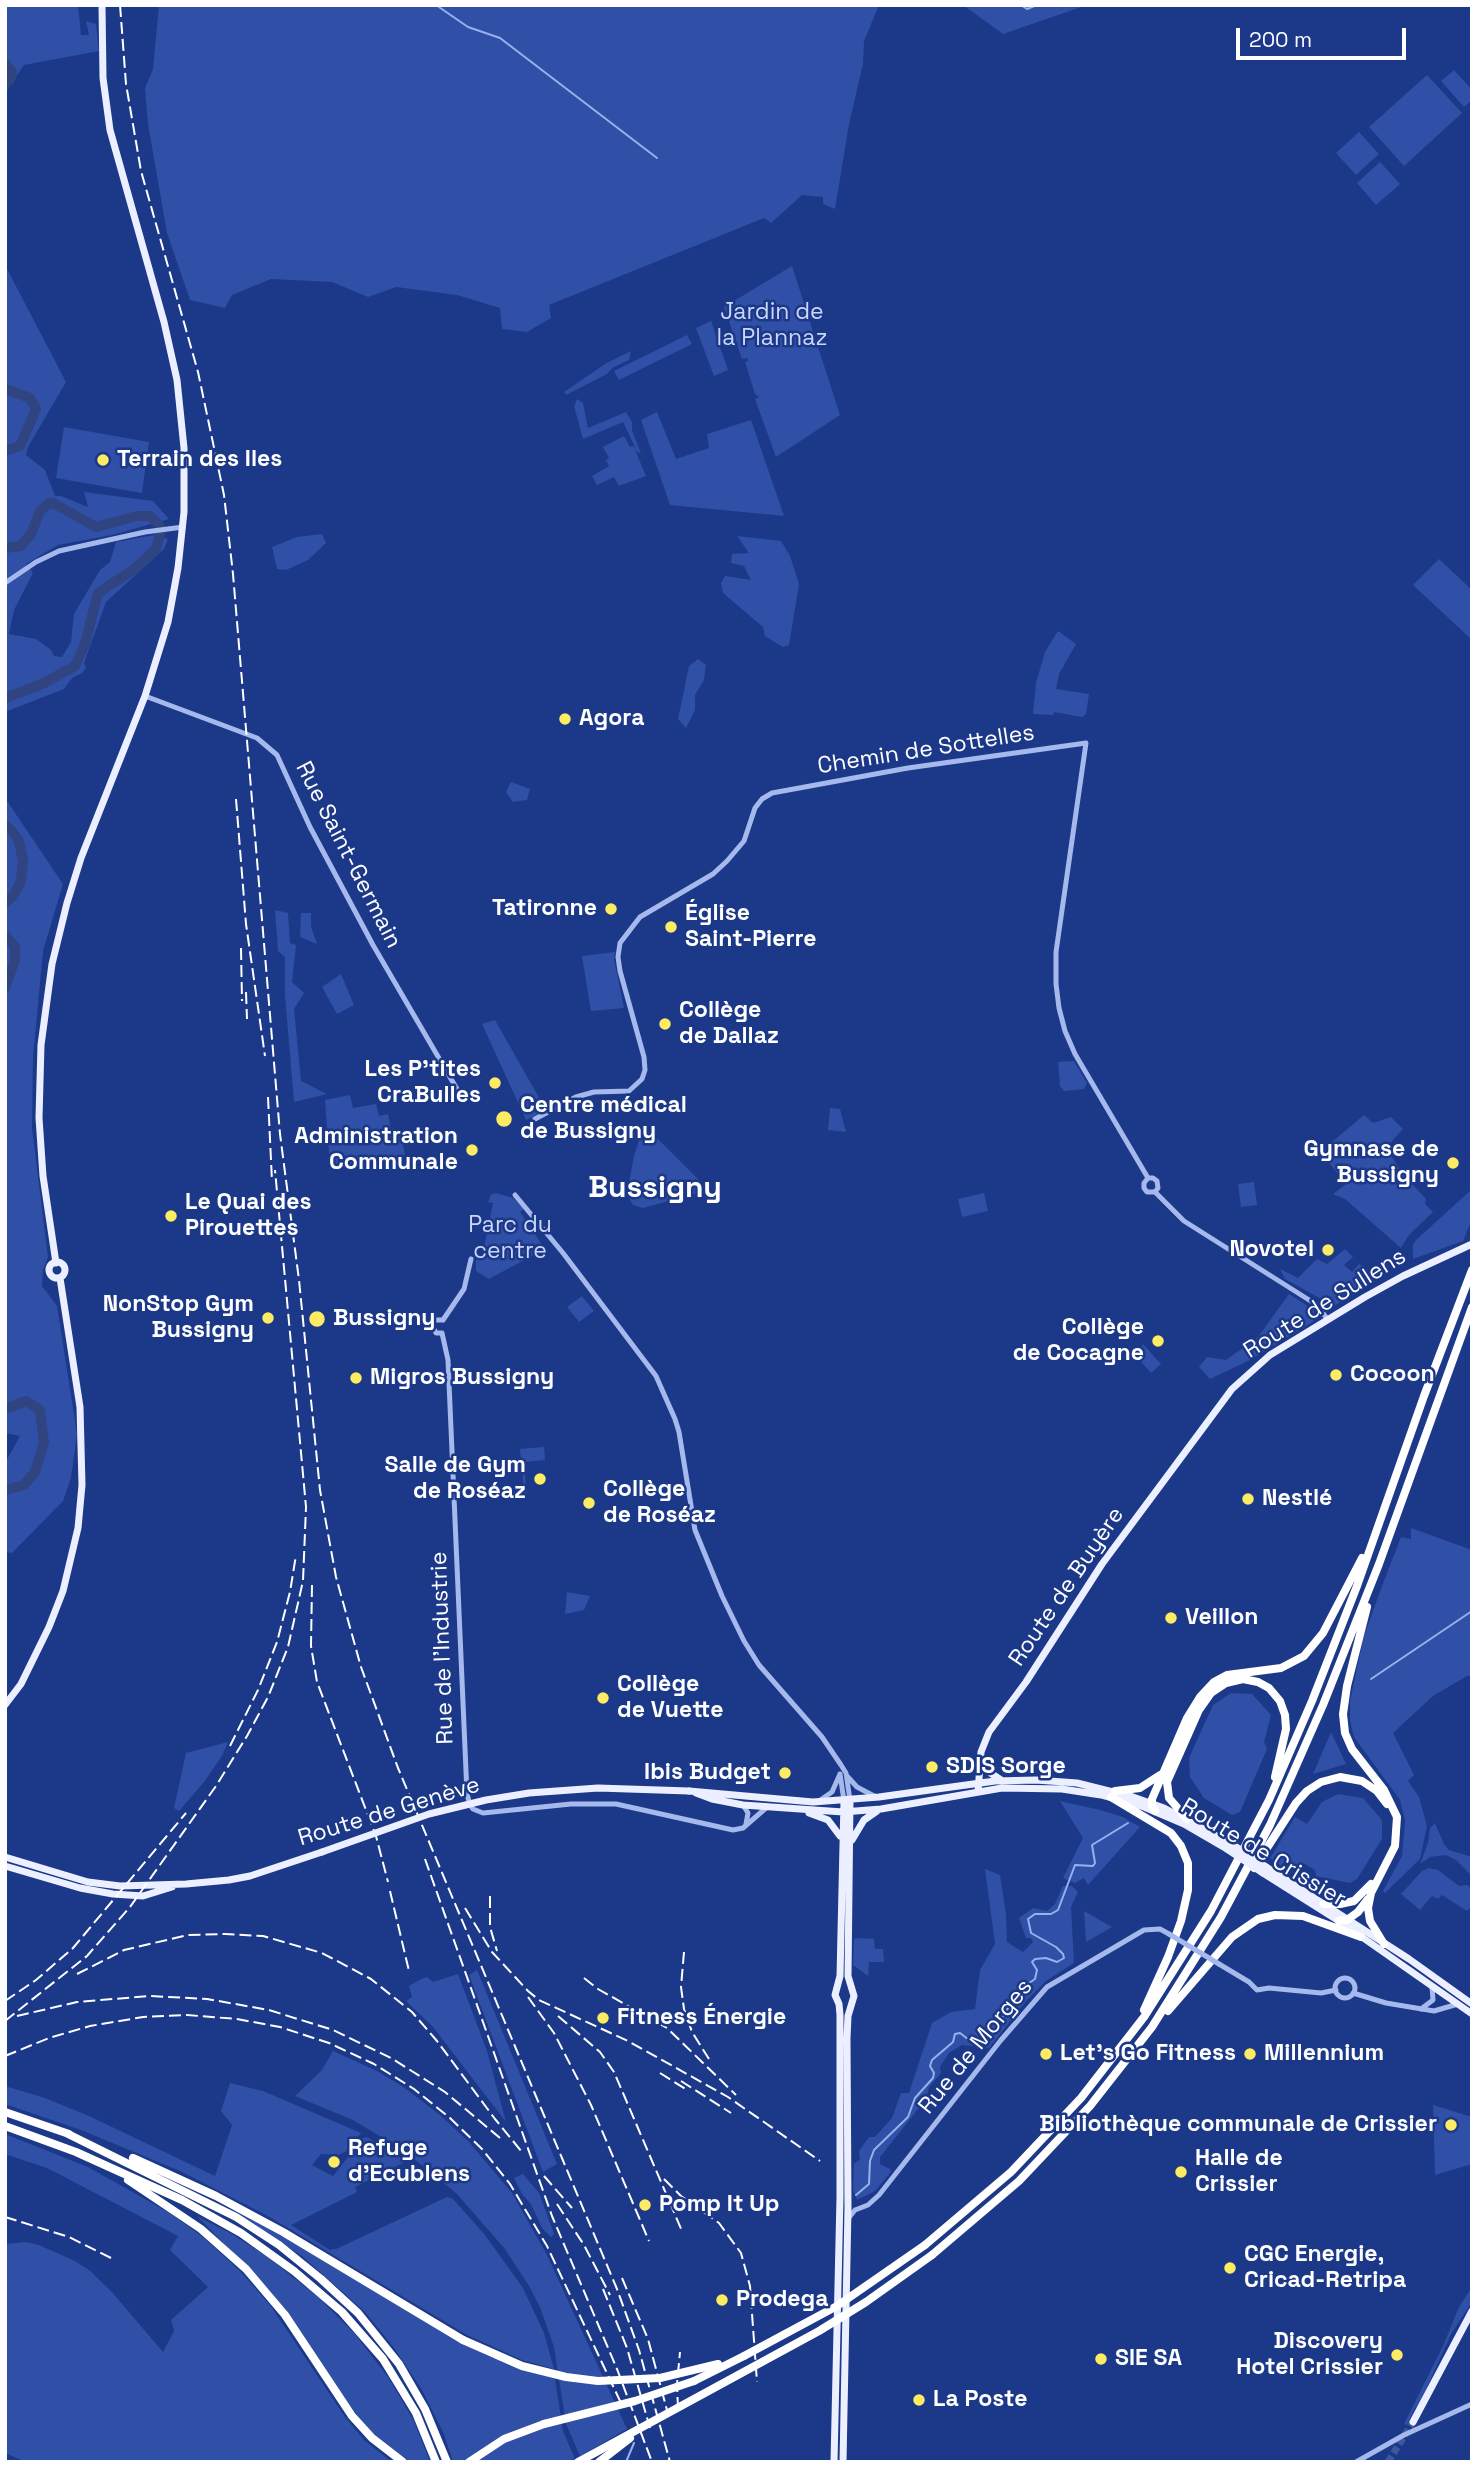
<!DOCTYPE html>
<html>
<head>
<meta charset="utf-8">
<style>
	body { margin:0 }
	#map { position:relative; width:1477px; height:2467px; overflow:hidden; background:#1c3888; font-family:"Space Grotesk",sans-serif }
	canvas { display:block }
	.frame { position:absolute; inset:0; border:7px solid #fff; pointer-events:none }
	.scale { position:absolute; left:1236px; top:28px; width:170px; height:32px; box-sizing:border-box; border:4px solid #fff; border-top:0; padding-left:9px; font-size:21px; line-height:24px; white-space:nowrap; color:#fff; -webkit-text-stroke:5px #1c3888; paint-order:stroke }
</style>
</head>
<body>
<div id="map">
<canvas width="1477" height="2467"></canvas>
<div class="frame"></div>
<div class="scale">200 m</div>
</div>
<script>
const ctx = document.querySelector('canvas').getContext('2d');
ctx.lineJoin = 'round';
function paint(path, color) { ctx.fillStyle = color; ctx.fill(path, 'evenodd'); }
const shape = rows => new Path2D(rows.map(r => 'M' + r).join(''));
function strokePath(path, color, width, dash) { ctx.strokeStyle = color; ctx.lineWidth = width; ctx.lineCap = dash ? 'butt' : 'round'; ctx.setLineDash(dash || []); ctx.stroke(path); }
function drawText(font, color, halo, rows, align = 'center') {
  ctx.font = font + ' "Space Grotesk",sans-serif'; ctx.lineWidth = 5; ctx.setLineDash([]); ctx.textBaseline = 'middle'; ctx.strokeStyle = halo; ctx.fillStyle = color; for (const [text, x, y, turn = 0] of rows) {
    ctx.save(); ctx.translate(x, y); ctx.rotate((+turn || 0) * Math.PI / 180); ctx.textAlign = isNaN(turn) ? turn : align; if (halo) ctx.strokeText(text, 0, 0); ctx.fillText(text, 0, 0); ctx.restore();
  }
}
const green = shape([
	[5,5,78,5,81,35,89,35,86,21,96,24,99,51,24,65,5,93],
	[159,5,879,5,864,41,863,64,849,124,835,209,823,204,823,197,802,195,771,223,764,218,549,305,551,318,527,332,502,329,500,308,457,295,396,287,368,297,332,282,271,279,232,295,225,308,190,300,167,233,148,124,145,88,153,69],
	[963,5,1087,5,1003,34],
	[1454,70,1472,90,1472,100,1464,107,1441,81],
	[1427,75,1462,113,1404,166,1369,127],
	[1359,132,1379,154,1356,175,1336,153],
	[1380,162,1400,184,1376,205,1357,183],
	[5,265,66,382,28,447,26,455,45,470,55,496,61,496,88,507,84,492,153,501,169,519,112,535,58,545,26,564,33,573,14,610,9,634,36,639,51,650,54,656,62,657,71,642,74,614,100,570,110,562,116,542,154,535,168,539,164,549,106,602,84,663,86,668,82,673,72,678,64,689,5,712],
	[792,266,840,415,776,457,755,399,759,397,755,394,745,362,748,361,747,358,742,359,724,307],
	[711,321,728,370,714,376,696,328],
	[687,335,692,344,619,380,614,371],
	[631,351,629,360,612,368,607,374,566,395,564,392,605,364],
	[577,399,583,403,588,428,626,412,632,422,632,430,641,454,635,450,646,476,619,486,614,477,597,485,592,476,609,466,606,460,609,458,603,447,624,436,630,447,633,446,636,449,623,422,583,439,574,406],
	[657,412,676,459,709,448,707,434,751,420,784,516,670,505,641,420],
	[64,427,149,442,142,493,56,478],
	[322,534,326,543,308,560,286,570,277,569,272,547,297,537],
	[737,536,781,541,790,556,799,584,789,645,783,647,765,636,763,627,723,593,721,583,725,576,751,580,744,566,731,563,732,554,749,553],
	[1439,559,1472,590,1472,640,1413,585],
	[1058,631,1076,644,1059,674,1056,689,1089,694,1086,714,1082,717,1054,712,1053,715,1033,714,1036,683,1045,652],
	[698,659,706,665,704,680,695,695,695,710,686,728,678,719,689,666],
	[511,782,530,789,527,800,513,802,506,792],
	[5,798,63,884,43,951,33,1057,32,1128,48,1257,43,1270,42,1286,57,1306,77,1434,71,1478,63,1501,12,1553,5,1552,5,1463,20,1436,5,1433],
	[275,910,288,913,290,943,296,945,292,982,304,993,294,1009,301,1081,327,1094,294,1102,285,996,285,957,278,951],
	[301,913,311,913,311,926,317,944,300,937],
	[615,952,614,959,624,1008,591,1011,582,956],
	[341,974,354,1005,337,1014,322,987],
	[495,1020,546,1110,526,1120,482,1024],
	[1074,1061,1087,1083,1084,1089,1064,1091,1060,1086,1058,1062],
	[350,1095,353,1108,376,1104,379,1116,388,1114,392,1135,401,1133,405,1155,330,1167,325,1100],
	[830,1108,840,1109,846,1132,828,1130],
	[1364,1115,1373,1123,1391,1117,1403,1129,1386,1148,1402,1173,1426,1199,1425,1204,1433,1212,1409,1235,1401,1248,1345,1199,1333,1194,1346,1184,1320,1152],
	[644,1125,706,1187,706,1191,643,1208,633,1205,629,1198,628,1188,634,1156],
	[1254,1182,1257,1205,1241,1207,1238,1184],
	[1472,1189,1472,1219,1463,1241,1413,1259,1413,1245,1416,1240],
	[496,1193,513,1198,524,1209,520,1212,545,1249,489,1279,476,1271,476,1257,482,1258,493,1203,488,1202,491,1195],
	[984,1193,988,1211,962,1217,958,1199],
	[1345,1249,1353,1257,1344,1265,1352,1272,1359,1264,1374,1274,1382,1269,1388,1273,1334,1306,1285,1279,1280,1269,1298,1278,1317,1259,1327,1264],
	[1289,1294,1314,1310,1314,1321,1252,1359,1210,1379,1199,1367,1207,1357,1226,1360,1258,1337],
	[582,1296,594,1311,579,1322,567,1307],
	[1143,1344,1161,1364,1151,1373,1136,1356],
	[544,1447,545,1460,524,1462,527,1499,525,1499,520,1449],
	[1411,1528,1472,1550,1472,1676,1467,1676,1433,1696,1393,1733,1414,1775,1408,1781,1419,1797,1427,1826,1420,1859,1385,1893,1383,1891,1402,1856,1405,1820,1400,1800,1354,1737,1350,1721,1350,1701,1364,1636,1382,1586,1401,1537,1411,1539],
	[567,1592,590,1596,584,1610,565,1614],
	[1231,1693,1252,1694,1271,1715,1264,1742,1267,1749,1240,1812,1232,1815,1204,1798,1190,1777,1189,1758,1213,1705],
	[1331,1732,1346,1764,1313,1774],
	[228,1742,222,1756,204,1782,179,1811,174,1808,186,1753],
	[1338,1794,1363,1798,1382,1820,1382,1839,1357,1879,1350,1883,1316,1876,1315,1870,1305,1864,1284,1868,1270,1858,1295,1817,1307,1824,1322,1802],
	[1060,1801,1100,1810,1123,1817,1140,1827,1088,1885,1084,1878,1075,1883,1063,1878,1083,1838],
	[1435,1823,1444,1844,1449,1850,1472,1857,1472,1876,1456,1860,1446,1855,1430,1857,1420,1864,1428,1843,1430,1828],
	[1429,1868,1438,1870,1459,1886,1468,1885,1472,1892,1472,1906,1467,1911,1442,1895,1438,1899,1432,1896,1420,1910,1401,1894,1422,1871],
	[985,1869,1000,1875,1006,1915,1007,1942,1023,1952,1033,1942,1031,1938,1026,1938,1019,1918,1033,1908,1047,1911,1055,1904,1063,1886,1072,1886,1078,1892,1071,1907,1074,1963,1046,1981,1027,2000,989,2048,962,2045,949,2053,940,2067,941,2073,929,2087,926,2099,880,2157,880,2164,890,2169,891,2172,875,2191,857,2200,853,2190,854,2164,860,2159,859,2151,869,2137,875,2137,892,2118,901,2093,909,2093,932,2023,951,2012,975,2009,980,1970,995,1944],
	[1084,1911,1112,1927,1086,1942],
	[858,1938,874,1939,875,1949,883,1949,884,1962,869,1962,868,1976,853,1965,854,1939],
	[477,1970,557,2164,543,2172,469,1975],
	[458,1974,487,2051,506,2122,433,2027,406,2001,412,1997,409,1986,421,1979,427,1977,433,1982],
	[333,2051,377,2071,402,2086,440,2115,469,2142,512,2193,547,2255,627,2429,580,2456,566,2424,554,2347,540,2307,529,2286,505,2249,456,2193,403,2150,353,2120,295,2096,322,2070],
	[230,2083,263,2091,361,2133,345,2152,338,2155,321,2154,312,2165,333,2176,363,2138,367,2137,404,2159,405,2162,355,2187,357,2192,291,2225,330,2250,336,2249,447,2197,453,2199,485,2235,523,2288,544,2333,554,2369,522,2360,467,2335,268,2216,180,2171,81,2130,5,2104,5,2086,45,2098,89,2116,215,2176,232,2125,221,2111],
	[1433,2105,1472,2117,1472,2164,1435,2175],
	[5,2134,88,2167,168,2212,203,2237,240,2271,270,2305,345,2417,364,2440,392,2462,26,2462,5,2453,5,2244,26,2242,39,2245,75,2261,89,2270,111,2291,163,2352,174,2331,171,2320,208,2287,170,2250,178,2236,47,2168,5,2154],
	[523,2174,539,2193,554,2234,551,2237,542,2228,531,2204,522,2194,514,2178],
	[223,2203,332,2264,451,2338,488,2356,555,2379,563,2431,575,2459,568,2462,453,2462,444,2434,422,2390,394,2348,365,2312,303,2257],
	[197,2216,232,2234,269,2258,319,2298,354,2333,388,2377,414,2421,430,2462,411,2462,384,2444,367,2428,337,2389,300,2330,271,2292],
	[1472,2287,1472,2302,1451,2334,1419,2405,1415,2408,1407,2425,1404,2424,1443,2346,1459,2307]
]);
const stream = shape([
	[436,5,468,27,500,38,657,158],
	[1021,5,1027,9,1037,5],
	[1371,1679,1472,1611],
	[856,2195,869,2184,870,2161,874,2150,908,2117,915,2098,933,2078,934,2073,930,2066,932,2060,953,2042,955,2034,960,2033,973,2043,984,2044,988,2041,1019,1990,1035,1979,1037,1970,1032,1962,1035,1959,1046,1958,1057,1962,1064,1958,1063,1954,1056,1947,1031,1933,1028,1919,1035,1914,1051,1914,1058,1910,1075,1865,1093,1866,1095,1863,1092,1845,1128,1823],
	[626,2462,634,2443]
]);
const river = shape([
	[5,63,12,72,10,80,5,84],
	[5,389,30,398,36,409,20,446,5,451],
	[5,548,21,546,31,534,40,511,49,503,55,504,96,527,137,516,150,516,159,525,161,531,156,549,133,570,98,593,85,644,75,666,44,683,5,698],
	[5,825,12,831,19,841,23,861,21,881,13,896,5,903],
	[5,935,15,947,15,960,5,988],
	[5,1409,26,1401,40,1410,44,1443,35,1472,24,1485,5,1490]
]);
const majorTunnel = shape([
	[1388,2462,1413,2422]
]);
const minor = shape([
	[5,583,36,562,59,551,145,532,183,527],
	[145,696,257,738,277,755,310,827,373,945,461,1096],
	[535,1119,576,1097,594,1092,629,1091,642,1079,645,1070,644,1057,620,971,618,957,620,943,640,917,713,874,727,861,744,841,755,808,762,799,772,793,908,768,1086,743,1056,952,1056,984,1059,1008,1065,1031,1075,1054,1148,1178],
	[1148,1178,1144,1183,1144,1188,1147,1192,1155,1192],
	[1148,1178,1153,1178,1157,1181,1158,1188,1155,1192],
	[1155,1192,1184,1221,1317,1305,1328,1320],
	[515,1195,563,1253,656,1376,675,1419,679,1432,695,1530,722,1596,744,1641,759,1665,822,1737,841,1765,846,1773,850,1800],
	[443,1320,464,1289,471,1259],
	[442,1333,448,1360,467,1794,470,1805,473,1809,483,1813,571,1804,616,1804,733,1830,743,1828,766,1808],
	[442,1333,436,1333,432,1325,435,1320,443,1320],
	[840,1774,844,1801],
	[847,1776,857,1787,876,1797],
	[819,1801,832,1792,840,1774],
	[743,1805,748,1813,746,1824],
	[1219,1964,1249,1982,1257,1990,1269,1988,1321,1993,1336,1990],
	'1335 1988a10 10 0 1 1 20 0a10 10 0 1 1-20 0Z',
	[1353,1993,1386,2003,1434,2011,1458,2004],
	[1421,2009,1433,2000,1432,1987],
	[847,2220,855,2210,868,2205,879,2195,1001,2040,1047,1987,1144,1930,1160,1929,1169,1934],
	[1356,2462,1404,2435,1472,2404]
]);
const major = shape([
	'49 1270a8 8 0 1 1 16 0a8 8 0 1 1-16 0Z',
	[56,1263,43,1176,39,1118,41,1045,52,964,67,903,81,858,145,696,168,622,178,568,184,512,184,448,177,380,164,322,110,130,103,78,102,5],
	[5,1705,21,1684,49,1627,63,1591,78,1528,82,1485,80,1407,60,1278],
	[981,1759,989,1772,1001,1780],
	[689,1791,813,1802,879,1797,995,1781,1036,1780,1077,1783,1133,1797,1164,1808,1230,1843],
	[978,1792,981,1752,989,1732,1026,1682,1102,1564,1232,1389,1270,1355,1365,1297,1403,1276,1472,1244],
	[696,1793,712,1799,743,1805,843,1812,881,1809,1002,1788,1062,1789,1101,1795,1144,1807,1184,1824,1227,1849],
	[809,1813,828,1820,840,1836],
	[852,1840,864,1820,877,1811],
	[5,1857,88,1882,120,1886,186,1884,229,1880,250,1876,322,1852],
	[5,1866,80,1888,113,1894,143,1896,172,1887],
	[1266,1867,1409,1959,1472,2004],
	[1263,1873,1339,1921,1472,2014],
	[1413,2422,1472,2311],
	[834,2462,840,2197,840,2015,839,2004,835,1995,840,1976,844,1801],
	[843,2462,848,2208,847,2038,848,2016,854,1996,848,1976,850,1800]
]);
const highway = shape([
	[1367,1607,1347,1686,1343,1714,1345,1733,1352,1749,1384,1790,1397,1817,1395,1846,1371,1893,1368,1908,1370,1921,1384,1944],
	[1115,1791,1140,1788,1160,1775],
	[1111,1797,1171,1833,1181,1846,1188,1863,1188,1890,1181,1921,1168,1957,1144,2010],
	[1155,1811,1152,1806,1152,1799,1187,1718,1200,1697,1214,1682,1227,1675,1281,1668,1304,1656,1323,1633,1362,1558],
	[1187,1819,1169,1798,1167,1782,1199,1710,1211,1693,1226,1683,1243,1679,1258,1682,1269,1688,1280,1701,1285,1715,1286,1729,1275,1777],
	[1254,1868,1296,1803,1307,1791,1321,1782,1340,1777,1362,1781,1377,1791,1387,1804],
	[1324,1904,1340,1904,1354,1901,1371,1884],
	[1339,1921,1347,1920,1358,1912,1368,1899],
	[1168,2011,1232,1937,1258,1919,1275,1915,1303,1916,1361,1937],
	[5,2112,69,2134],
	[5,2126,76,2152,182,2200,241,2233,294,2271,342,2312,383,2359,416,2413,436,2462],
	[66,2133,236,2217,279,2245,321,2279,358,2313,399,2364,425,2409,447,2462],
	[133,2158,216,2196,283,2232,463,2340],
	[128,2180,201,2229,246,2269,285,2315,352,2416,372,2438,403,2462],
	[925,2245,1011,2172,1081,2098,1144,2017,1211,1911,1269,1800,1312,1701,1357,1586,1424,1396,1472,1270],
	[932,2255,1019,2181,1090,2106,1152,2027,1221,1917,1270,1825,1323,1705,1379,1564,1472,1307],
	[694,2381,744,2356],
	[469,2462,504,2439,544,2424],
	[599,2462,630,2438]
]);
const rail = shape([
	[120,5,126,84,141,171,198,372,224,495,233,574,280,1134,299,1280,320,1490,336,1577,361,1667,398,1768,617,2289,639,2350,670,2462],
	[236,799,246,924,265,1056],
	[241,948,242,1001],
	[246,992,247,1019],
	[268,1097,272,1181],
	[312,1585,311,1646,317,1682,376,1836,388,1882],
	[230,1746,258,1690,277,1642,290,1592,296,1555],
	[425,1859,552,2216,617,2369,652,2462],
	[390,1891,409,1971],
	[490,1896,490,1927,497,1951],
	[465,1908,492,1952,528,1991,539,2000,628,2041,728,2097,820,2161],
	[684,1952,681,1987,684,2009,692,2032,709,2059],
	[77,1974,124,1950,188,1935,225,1934,263,1936,322,1953,371,1979,412,2012,437,2041,495,2119,522,2152],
	[584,1978,598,1989,667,2028,736,2095],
	[528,1997,554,2033,591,2105,649,2241],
	[5,2001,36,1980,73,1948,186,1813],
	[17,2016,77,2002,149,1996,207,1999,269,2010,333,2030,391,2058,445,2092,500,2138],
	[558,2016,600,2052,614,2072,682,2231],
	[5,2021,87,1956,130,1907,216,1786,247,1736,268,1697,288,1647,303,1581,306,1507,275,1170],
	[5,2056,49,2038,90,2026,143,2017,187,2015,237,2019,280,2027,329,2043,374,2064,414,2089,450,2118,482,2149,510,2184,547,2246,621,2403],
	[660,2073,687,2090],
	[681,2081,731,2113],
	[544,2176,572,2208],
	[664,2179,681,2196,719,2223,741,2253,750,2286,757,2382],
	[557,2204,584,2245,610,2295],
	[5,2217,69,2237,113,2259],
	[622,2278,648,2339,668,2414],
	[603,2289,627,2348,650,2428],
	[678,2409,677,2384,680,2352]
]);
const minorBridge = shape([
	[1169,1934,1219,1964]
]);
const majorBridge = shape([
	[1230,1843,1266,1867],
	[1227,1849,1263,1873],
	[322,1852,429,1814,486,1800,529,1793,598,1788,689,1791]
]);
const highwayBridge = shape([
	[463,2340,522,2366,566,2377,598,2381,660,2378,718,2364],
	[744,2356,837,2306,925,2245],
	[544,2424,635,2401,694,2381],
	[578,2462,819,2331,866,2302,932,2255]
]);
const markers = [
	[103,460,7,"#fceb63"],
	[565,719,7,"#fceb63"],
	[611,909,7,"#fceb63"],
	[671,927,7,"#fceb63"],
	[665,1024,7,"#fceb63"],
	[495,1083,7,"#fceb63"],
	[504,1119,9,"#fceb63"],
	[472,1150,7,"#fceb63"],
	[1453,1163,7,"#fceb63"],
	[171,1216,7,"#fceb63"],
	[1328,1250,7,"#fceb63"],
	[268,1318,7,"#fceb63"],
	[317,1319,9,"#fceb63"],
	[1158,1341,7,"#fceb63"],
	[1336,1375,7,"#fceb63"],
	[356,1378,7,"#fceb63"],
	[540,1479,7,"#fceb63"],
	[1248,1499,7,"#fceb63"],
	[589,1503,7,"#fceb63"],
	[1171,1618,7,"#fceb63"],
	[603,1698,7,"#fceb63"],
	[932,1767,7,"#fceb63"],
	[785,1773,7,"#fceb63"],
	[603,2018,7,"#fceb63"],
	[1046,2054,7,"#fceb63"],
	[1250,2054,7,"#fceb63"],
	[1451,2125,7,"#fceb63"],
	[334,2162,7,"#fceb63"],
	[1181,2172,7,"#fceb63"],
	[645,2205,7,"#fceb63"],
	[1230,2268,7,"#fceb63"],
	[722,2300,7,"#fceb63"],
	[1397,2355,7,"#fceb63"],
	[1101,2359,7,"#fceb63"],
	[919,2400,7,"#fceb63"]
];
const parkNames = [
	["Jardin de",772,313],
	["la Plannaz",772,339],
	["Parc du",510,1226],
	["centre",510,1252]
];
const poiNames = [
	["Terrain des Iles",117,460],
	["Agora",579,719],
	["Tatironne",597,909,"right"],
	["Église",685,914],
	["Saint-Pierre",685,940],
	["Collège",679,1011],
	["de Dallaz",679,1037],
	["Les P’tites",481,1070,"right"],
	["CraBulles",481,1096,"right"],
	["Centre médical",520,1106],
	["de Bussigny",520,1132],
	["Administration",458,1137,"right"],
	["Communale",458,1163,"right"],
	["Gymnase de",1439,1150,"right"],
	["Bussigny",1439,1176,"right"],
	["Le Quai des",185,1203],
	["Pirouettes",185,1229],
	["Novotel",1314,1250,"right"],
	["NonStop Gym",254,1305,"right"],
	["Bussigny",254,1331,"right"],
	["Bussigny",333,1319],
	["Collège",1144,1328,"right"],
	["de Cocagne",1144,1354,"right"],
	["Cocoon",1350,1375],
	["Migros Bussigny",370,1378],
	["Salle de Gym",526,1466,"right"],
	["de Roséaz",526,1492,"right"],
	["Collège",603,1490],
	["de Roséaz",603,1516],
	["Nestlé",1262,1499],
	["Veillon",1185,1618],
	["Collège",617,1685],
	["de Vuette",617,1711],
	["SDIS Sorge",946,1767],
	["Ibis Budget",771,1773,"right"],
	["Fitness Énergie",617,2018],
	["Let's Go Fitness",1060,2054],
	["Millennium",1264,2054],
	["Bibliothèque communale de Crissier",1437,2125,"right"],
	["Refuge",348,2149],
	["d'Ecublens",348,2175],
	["Halle de",1195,2159],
	["Crissier",1195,2185],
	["Pomp It Up",659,2205],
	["CGC Energie,",1244,2255],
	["Cricad-Retripa",1244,2281],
	["Prodega",736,2300],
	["Discovery",1383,2342,"right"],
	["Hotel Crissier",1383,2368,"right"],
	["SIE SA",1115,2359],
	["La Poste",933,2400]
];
const streetNames = [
	["Chemin de Sottelles",926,750,-9],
	["Rue Saint-Germain",348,855,63],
	["Route de Sullens",1325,1304,-32],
	["Route de Buyère",1067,1587,-56],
	["Rue de l'Industrie",443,1648,-92],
	["Route de Genève",389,1812,-17],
	["Route de Crissier",1263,1853,31],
	["Rue de Morges",976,2047,-51]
];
const districtNames = [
	["Bussigny",655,1189]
];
paint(green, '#2f50a6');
strokePath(stream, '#98b1ee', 2);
strokePath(river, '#2f4480', 10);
strokePath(majorTunnel, '#3e569a', 7, [7, 3.5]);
strokePath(minor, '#a5b9ec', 5);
strokePath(major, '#ebefff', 7);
strokePath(highway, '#fff', 8);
strokePath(rail, '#fff', 2, [12, 5]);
strokePath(minorBridge, '#a5b9ec', 5);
strokePath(majorBridge, '#ebefff', 7);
strokePath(highwayBridge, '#fff', 8);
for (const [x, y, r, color] of markers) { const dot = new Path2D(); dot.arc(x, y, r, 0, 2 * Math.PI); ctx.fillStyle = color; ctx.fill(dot); strokePath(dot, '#1c3888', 2.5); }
drawText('23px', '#cbd7f9', '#1c3888', parkNames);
drawText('bold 23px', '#fff', '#1c3888', poiNames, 'left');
drawText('23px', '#fff', '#1c3888', streetNames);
drawText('bold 30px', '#fff', '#1c3888', districtNames);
</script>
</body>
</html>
